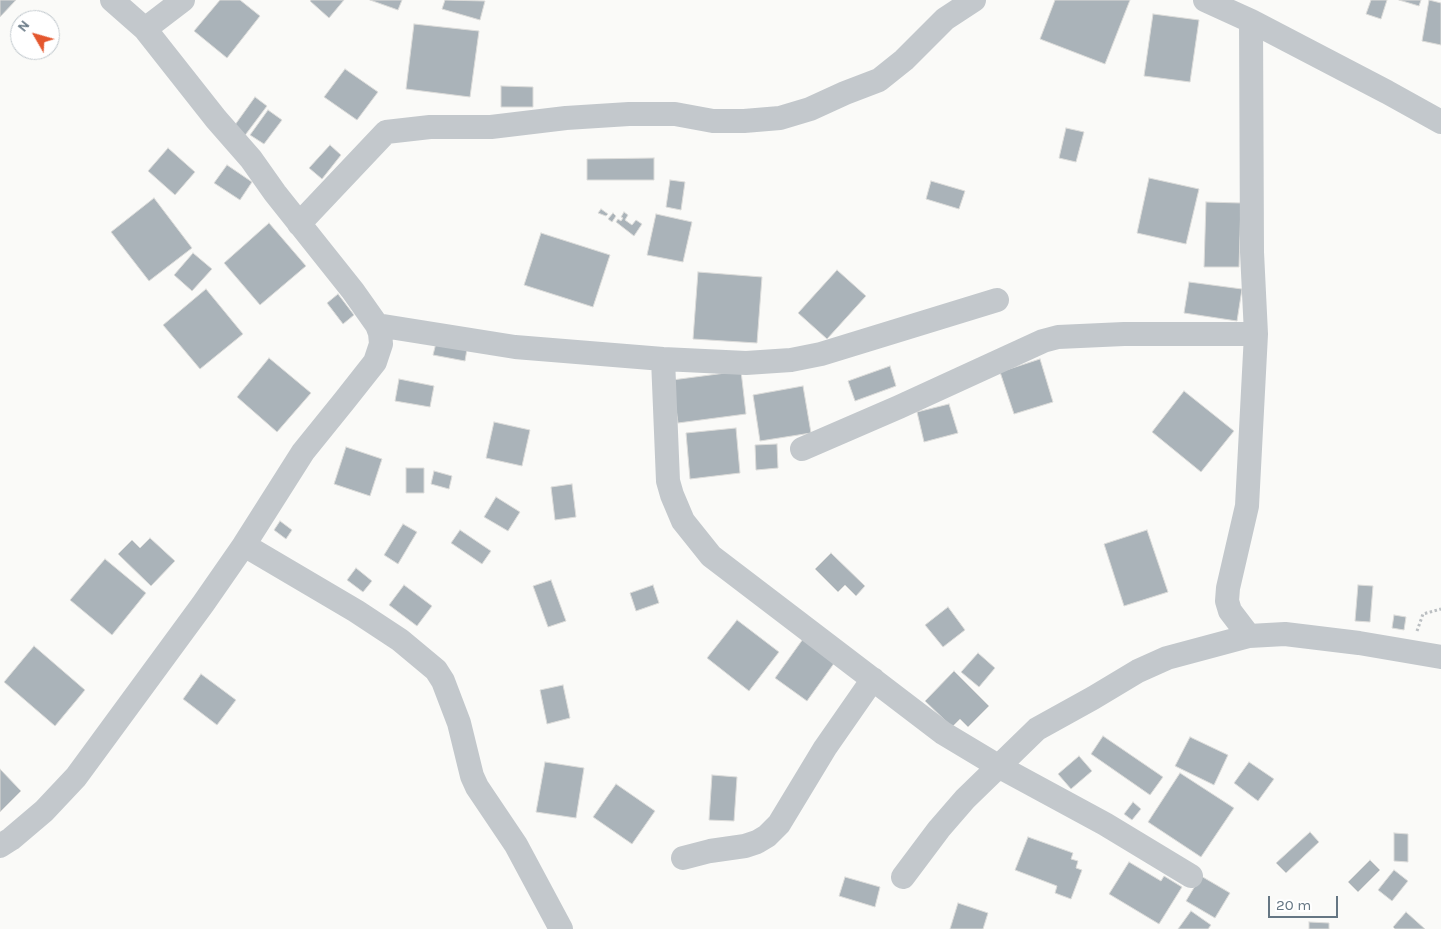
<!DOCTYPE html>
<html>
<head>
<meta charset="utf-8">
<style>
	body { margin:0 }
	#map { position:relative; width:1441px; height:929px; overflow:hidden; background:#fafaf8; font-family:Karla,sans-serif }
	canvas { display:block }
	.north { position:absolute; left:10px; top:10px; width:50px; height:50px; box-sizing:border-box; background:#fff; border:1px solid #c1c8cd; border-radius:50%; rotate:308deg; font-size:14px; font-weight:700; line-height:20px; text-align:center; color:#657683 }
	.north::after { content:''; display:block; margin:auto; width:18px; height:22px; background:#e4572e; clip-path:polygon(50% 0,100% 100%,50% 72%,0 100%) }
	.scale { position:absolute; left:1268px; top:896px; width:70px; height:22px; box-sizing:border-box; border:2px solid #657683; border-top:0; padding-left:6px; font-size:15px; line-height:18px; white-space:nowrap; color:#657683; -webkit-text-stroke:4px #fff; paint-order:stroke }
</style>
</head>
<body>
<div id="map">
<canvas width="1441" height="929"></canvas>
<div class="north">N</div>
<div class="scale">20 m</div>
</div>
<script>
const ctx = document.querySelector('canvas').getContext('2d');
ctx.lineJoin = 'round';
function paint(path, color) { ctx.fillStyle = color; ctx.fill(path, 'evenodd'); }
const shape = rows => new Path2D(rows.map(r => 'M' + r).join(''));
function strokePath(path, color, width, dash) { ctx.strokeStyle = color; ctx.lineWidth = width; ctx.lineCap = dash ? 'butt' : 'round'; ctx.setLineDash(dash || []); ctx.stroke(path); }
const building = shape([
	[0,0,16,0,0,17,0,0],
	[220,0,240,0,260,16,227,58,194,31,220,0],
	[311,0,344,0,329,18,310,1,311,0],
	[370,0,402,0,398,10,370,0],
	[445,0,485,1,480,20,442,9,445,0],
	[1055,0,1130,0,1105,64,1040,39,1055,0],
	[1371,0,1387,0,1381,19,1366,14,1371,0],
	[1399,0,1421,0,1419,6,1399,0],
	[1429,0,1441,3,1441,45,1422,41,1429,0],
	[1153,14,1199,20,1190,82,1144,76,1153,14],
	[414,24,479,31,470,97,406,89,414,24],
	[345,69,378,92,357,120,324,97,345,69],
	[501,86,533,87,533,107,501,107,501,86],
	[255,97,267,106,243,138,232,129,255,97],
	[268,110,282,120,264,144,250,135,268,110],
	[1066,128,1084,132,1076,162,1059,158,1066,128],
	[330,145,341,155,322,179,309,168,330,145],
	[168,148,195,172,175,195,148,171,168,148],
	[654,158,654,180,587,180,587,159,654,158],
	[227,165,252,182,240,200,214,183,227,165],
	[1149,178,1199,189,1186,244,1137,233,1149,178],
	[670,180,685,182,681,210,666,207,670,180],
	[931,181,965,191,959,209,926,199,931,181],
	[154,198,192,248,149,281,111,232,154,198],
	[1206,202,1241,203,1239,267,1204,267,1206,202],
	[601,209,608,214,606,216,598,213,601,209],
	[624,212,628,215,625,220,632,225,636,220,642,224,634,236,616,222,618,219,621,221,623,218,621,217,624,212],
	[613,213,616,216,612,222,608,219,613,213],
	[656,214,692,222,683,262,647,255,656,214],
	[269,223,306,266,260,305,224,263,269,223],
	[541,233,610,255,593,307,524,285,541,233],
	[193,253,212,269,192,291,174,275,193,253],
	[837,270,866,296,827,339,798,313,837,270],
	[698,272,762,277,757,343,693,339,698,272],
	[1189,282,1242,289,1237,321,1184,313,1189,282],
	[206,289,243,334,200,369,163,325,206,289],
	[338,294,354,315,343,324,327,303,338,294],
	[436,343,467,349,465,361,433,355,436,343],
	[269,358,311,393,277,432,237,397,269,358],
	[1040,359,1053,402,1014,414,1000,372,1040,359],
	[890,366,896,386,855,401,848,381,890,366],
	[741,371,746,414,678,423,672,380,741,371],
	[399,379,434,386,430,407,395,401,399,379],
	[803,386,811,433,760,441,753,395,803,386],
	[1184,391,1234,431,1201,472,1152,432,1184,391],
	[949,404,958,433,924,442,917,412,949,404],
	[494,422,530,430,522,466,486,458,494,422],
	[736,428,740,473,690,479,686,433,736,428],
	[777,444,778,468,756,470,755,445,777,444],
	[346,447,382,459,370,496,334,484,346,447],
	[406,468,424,468,424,493,406,493,406,468],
	[434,471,452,476,449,489,431,484,434,471],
	[572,484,576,517,555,520,551,487,572,484],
	[496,497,520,512,508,531,484,517,496,497],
	[280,521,292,530,286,539,274,530,280,521],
	[403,524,417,532,398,564,384,555,403,524],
	[460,530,491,551,482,564,451,543,460,530],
	[1147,530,1168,592,1124,606,1104,544,1147,530],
	[150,538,175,561,151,586,118,554,132,540,140,548,150,538],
	[831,553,865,586,856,596,845,585,838,592,815,569,831,553],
	[105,559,146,593,112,635,70,600,105,559],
	[356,568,372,581,363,592,347,580,356,568],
	[551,580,566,621,548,627,533,586,551,580],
	[404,585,432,606,417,626,389,605,404,585],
	[653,585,659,603,636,611,630,593,653,585],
	[1358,585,1373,586,1370,622,1355,621,1358,585],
	[948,607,965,630,943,647,925,625,948,607],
	[1394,615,1406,617,1404,630,1392,628,1394,615],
	[737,620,779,652,749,691,707,658,737,620],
	[803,639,835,662,807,701,775,678,803,639],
	[34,646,85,690,55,726,4,682,34,646],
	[978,653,995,668,979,687,961,672,978,653],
	[954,671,989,706,968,727,960,719,952,727,925,701,954,671],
	[201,674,236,700,217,725,183,699,201,674],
	[563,685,570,718,547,724,540,690,563,685],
	[1103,736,1163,777,1150,795,1091,754,1103,736],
	[1190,737,1228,755,1214,785,1175,766,1190,737],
	[1079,756,1092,771,1071,789,1058,774,1079,756],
	[545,762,584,768,576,818,536,812,545,762],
	[1249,762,1274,779,1258,801,1234,783,1249,762],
	[0,769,21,791,0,812,0,769],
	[1180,773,1234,808,1201,857,1148,822,1180,773],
	[712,775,737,777,734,821,709,820,712,775],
	[616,784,655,811,632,844,593,817,616,784],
	[1133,802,1141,809,1132,820,1124,814,1133,802],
	[1310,832,1319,842,1286,873,1276,863,1310,832],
	[1394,833,1408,834,1408,862,1394,861,1394,833],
	[1028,837,1073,853,1071,859,1078,861,1076,868,1082,870,1071,899,1055,893,1057,886,1015,870,1028,837],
	[1370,860,1380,870,1358,892,1348,882,1370,860],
	[1129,862,1161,881,1164,876,1182,887,1159,924,1109,894,1129,862],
	[1394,870,1408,881,1392,901,1378,890,1394,870],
	[1201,876,1230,893,1215,918,1186,901,1201,876],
	[845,877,880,887,875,907,839,896,845,877],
	[958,903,988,913,983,929,950,929,958,903],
	[1191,911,1211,925,1208,929,1178,929,1191,911],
	[1406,912,1425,929,1395,929,1393,927,1406,912],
	[1309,922,1329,923,1329,929,1309,929,1309,922]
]);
const path = shape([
	[1417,631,1423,614,1441,609]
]);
const minor = shape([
	[1205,0,1251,21,1387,92,1441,122],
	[145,29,183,0],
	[299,224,386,132,430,127,491,127,566,118,629,114,675,114,713,121,744,121,780,118,810,109,845,93,879,80,904,60,945,19,974,0],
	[377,325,515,347,663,359,746,363,791,360,821,354,997,300],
	[663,359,668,481,672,495,683,521,711,556,943,733,998,766,1105,824,1191,876],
	[802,449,899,407,1043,341,1058,337,1124,334,1256,334],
	[244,545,356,611,400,640,436,670,443,681,459,723,472,776,477,787,516,845,561,929],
	[1249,636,1230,611,1227,601,1228,588,1247,506,1256,334,1252,252,1251,21],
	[0,846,11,839,44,811,76,777,203,604,244,545,303,452,345,400,375,362,381,344,380,333,377,325,353,291,275,193,251,159,216,119,145,29,112,0],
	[683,858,710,851,745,846,757,842,767,836,779,824,825,748,873,679],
	[903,877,939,829,965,799,1037,729,1093,698,1138,671,1167,658,1249,636,1285,634,1359,643,1441,657]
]);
paint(building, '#aab3b9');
strokePath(building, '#dcdcda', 1);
strokePath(path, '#bbbfc2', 3, [2.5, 2.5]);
strokePath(minor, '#c3c8cc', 24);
</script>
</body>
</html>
